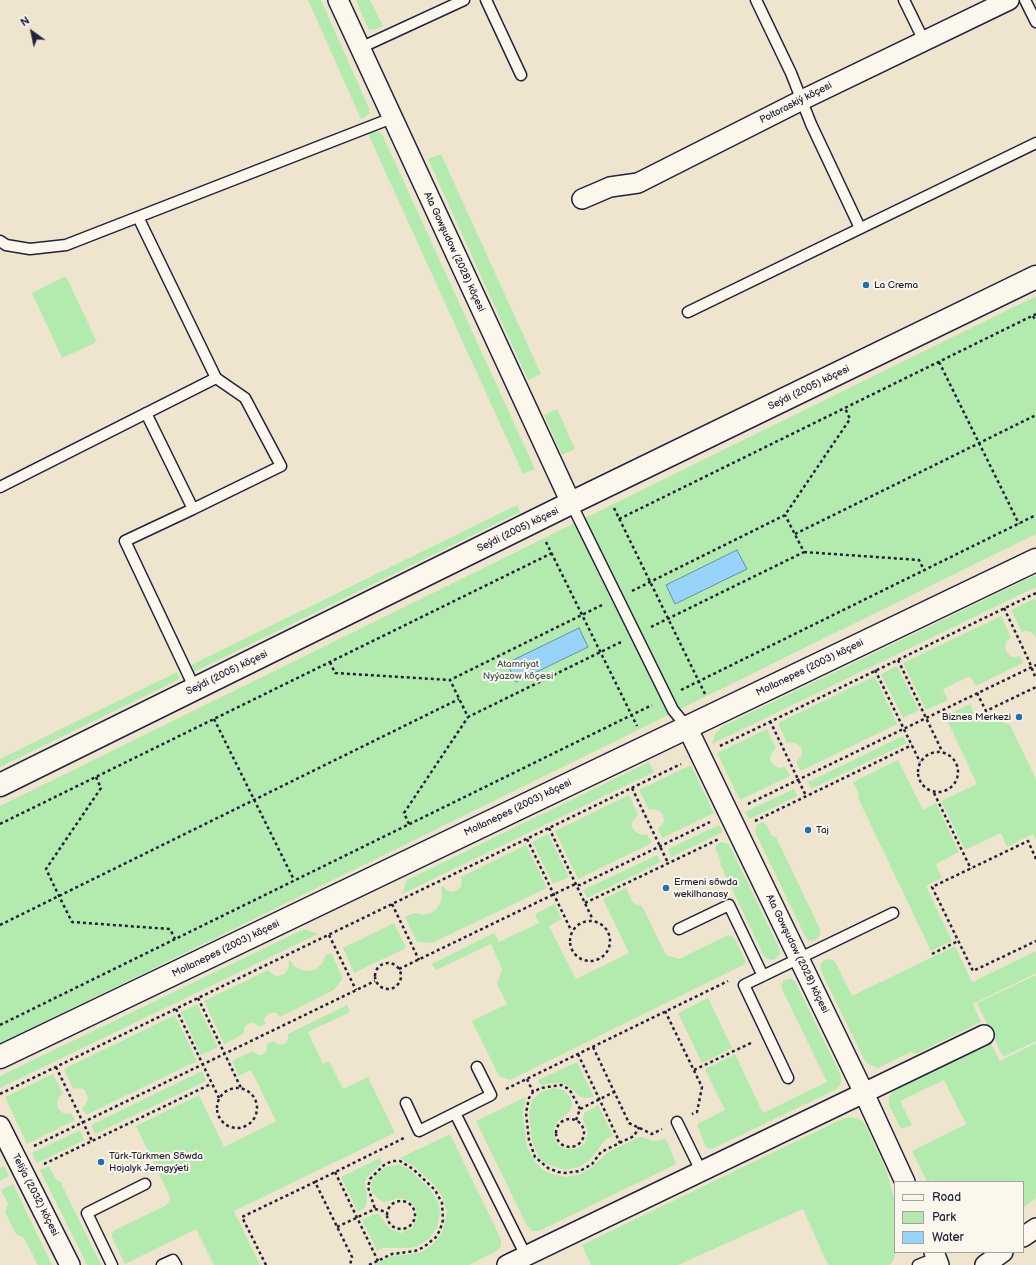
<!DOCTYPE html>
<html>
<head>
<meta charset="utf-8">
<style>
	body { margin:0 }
	#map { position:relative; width:1036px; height:1265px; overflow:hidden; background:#efe5cf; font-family:"Balsamiq Sans",sans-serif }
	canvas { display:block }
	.legend { position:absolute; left:894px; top:1181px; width:130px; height:72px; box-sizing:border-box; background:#fbf7ec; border:1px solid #a4a2a5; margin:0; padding:5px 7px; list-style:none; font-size:12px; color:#22223b }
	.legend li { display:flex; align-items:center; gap:8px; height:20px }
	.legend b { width:20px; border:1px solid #a4a2a5 }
	.north { position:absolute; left:12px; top:12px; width:40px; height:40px; -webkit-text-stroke:3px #fbf7ec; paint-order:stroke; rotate:327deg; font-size:11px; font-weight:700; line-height:16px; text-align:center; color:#22223b }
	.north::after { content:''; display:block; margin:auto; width:14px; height:18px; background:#22223b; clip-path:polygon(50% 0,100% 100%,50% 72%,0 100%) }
</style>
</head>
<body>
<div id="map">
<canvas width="1036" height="1265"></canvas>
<ul class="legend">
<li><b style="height:5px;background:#fbf7ec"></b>Road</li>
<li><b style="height:11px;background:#b3ebaf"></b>Park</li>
<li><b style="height:11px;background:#98d4f9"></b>Water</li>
</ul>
<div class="north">N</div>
</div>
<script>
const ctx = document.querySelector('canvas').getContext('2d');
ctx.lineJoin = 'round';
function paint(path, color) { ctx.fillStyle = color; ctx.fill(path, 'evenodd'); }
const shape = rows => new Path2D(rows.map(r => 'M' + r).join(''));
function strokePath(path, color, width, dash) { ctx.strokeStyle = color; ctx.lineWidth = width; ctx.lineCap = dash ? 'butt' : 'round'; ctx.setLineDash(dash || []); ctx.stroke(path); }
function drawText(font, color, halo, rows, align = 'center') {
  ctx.font = font + ' "Balsamiq Sans",sans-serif'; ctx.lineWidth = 4; ctx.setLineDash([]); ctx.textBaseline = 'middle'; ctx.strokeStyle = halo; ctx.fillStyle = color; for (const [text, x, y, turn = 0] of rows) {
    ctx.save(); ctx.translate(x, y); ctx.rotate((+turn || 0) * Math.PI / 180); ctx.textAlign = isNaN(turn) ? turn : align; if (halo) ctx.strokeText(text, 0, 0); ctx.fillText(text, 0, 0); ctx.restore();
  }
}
const green = shape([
	[308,0,321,0,369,108,369,114,361,119],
	[356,0,370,0,383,26,377,29,369,30],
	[374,132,379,132,383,136,535,469,523,474,368,134],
	[441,154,541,374,528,380,428,159],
	[66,276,97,342,62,358,32,293],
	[1036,296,1036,534,0,1044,0,806],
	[557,409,575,449,562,455,544,415],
	[517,505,520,512,194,672,191,665],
	[1036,575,1036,587,712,744,715,734,723,726],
	[1036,598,1036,638,1032,633,1027,631,1022,632,1011,610],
	[1001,616,1011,637,1007,641,1005,646,1006,651,1010,656,1015,657,1020,656,1023,663,976,686,970,676,943,689,948,700,926,710,903,663],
	[897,666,919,710,903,718,881,674],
	[177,672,180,679,0,767,0,759],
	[875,676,897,724,801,771,796,762,800,758,802,753,801,748,797,744,792,742,787,743,778,723],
	[970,704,977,721,997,712,1002,722,1010,725,1036,779,1036,841,1033,834,1007,847,1001,833,965,850,941,801,977,784,945,716],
	[767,729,776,748,772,752,770,757,771,762,775,766,780,768,785,767,790,776,740,800,717,753],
	[903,736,907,743,811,789,808,782],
	[898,760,923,810,936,803,959,852,936,864,942,878,926,886,952,941,931,951,858,798,859,794,853,782],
	[649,762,654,772,402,894,407,880],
	[691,765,714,813,662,838,658,829,662,825,664,820,663,815,659,811,654,809,649,810,639,790],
	[794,789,798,796,749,819,745,812],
	[629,795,638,815,634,819,632,824,633,829,637,833,642,835,647,834,652,843,578,879,555,831],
	[762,822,766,824,772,836,776,837,820,929,820,934,818,938,813,941,808,940,805,936,755,832,757,825],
	[719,825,723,832,671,857,668,849],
	[548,834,569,877,553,884,532,842],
	[722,842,729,844,779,948,780,954,777,958,773,960,768,959,764,956,720,864,721,861,715,849,717,844],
	[526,845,547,888,432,943,417,942,405,917,414,913,424,915,431,913,437,908,441,902,442,894,441,887,443,886,446,890,451,892,456,891,461,887,462,882,461,877],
	[657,855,661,862,587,898,583,890],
	[626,888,633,903,642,906,666,955,679,959,728,935,734,937,746,962,745,964,510,1080,499,1076,472,1021,507,1004,497,984,502,969,491,944,436,970,432,964,494,933,499,942,539,923,535,914,555,904,562,919,549,926,576,979,629,953,603,899],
	[394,923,406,948,354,973,343,948],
	[304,929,318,934,0,1088,0,1076],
	[955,946,972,982,1036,951,1036,973,973,1004,981,1022,916,1054,911,1052,878,1068,868,1064,864,1059,821,971,820,965,823,961,828,959,833,960,836,963,852,996],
	[331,953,343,978,334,990,280,1017,276,1013,271,1013,267,1015,264,1019,265,1024,259,1027,255,1023,251,1023,246,1025,244,1029,244,1034,224,1044,204,1001,268,970,272,974,277,976,283,975,287,971,289,966,288,961,290,960,294,966,301,970,309,971,316,969,322,964,326,955],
	[1036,975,1036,1041,1003,1057,977,1003],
	[788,979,792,979,796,983,841,1076,841,1083,837,1089,712,1149,709,1149,706,1147,697,1125,699,1123,725,1110,705,1069,735,1054,763,1113,827,1082,782,989,781,985,784,980],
	[708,998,732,1048,702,1063,678,1013],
	[197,1004,218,1047,201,1055,181,1012],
	[347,1005,350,1012,308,1032,323,1064,329,1061,343,1089,368,1077,395,1133,234,1211,260,1265,214,1265,196,1229,125,1264,112,1237,112,1233,115,1230,165,1206,168,1203,170,1199,169,1195,136,1126,199,1095,224,1147,276,1121,251,1070,239,1076,232,1061,253,1051,256,1054,261,1055,265,1053,267,1049,267,1044,273,1041,277,1044,282,1045,286,1043,288,1039,288,1034],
	[175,1015,197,1061,86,1115,82,1108,86,1104,88,1099,87,1094,84,1089,79,1088,73,1089,64,1069],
	[1036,1043,1036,1198,1023,1208,1023,1182,934,1182,933,1180,927,1182,912,1151,966,1124,944,1080,900,1101,912,1125,901,1129,889,1105,889,1096,893,1092,898,1088,991,1044,1000,1061],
	[577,1062,594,1097,584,1098,578,1095,570,1087,561,1083,552,1083,541,1085,538,1080],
	[202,1071,206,1081,95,1134,91,1125],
	[53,1074,63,1094,59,1097,57,1102,58,1108,61,1112,66,1114,71,1113,75,1120,27,1144,5,1097],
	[554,1088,564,1090,569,1096,572,1103,570,1111,557,1122,554,1128,554,1136,557,1143,559,1146,566,1149,574,1149,578,1148,584,1144,588,1133,583,1119,584,1113,598,1105,613,1136,606,1139,591,1159,579,1167,564,1170,550,1165,543,1162,538,1156,532,1141,529,1113,532,1100,542,1091],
	[526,1097,523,1114,527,1147,536,1163,545,1171,552,1174,566,1177,581,1174,592,1167,608,1152,639,1137,643,1137,653,1141,664,1139,667,1141,676,1163,674,1165,539,1231,532,1231,527,1226,476,1121],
	[849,1117,857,1118,862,1121,866,1126,886,1170,895,1201,895,1252,896,1252,893,1261,889,1265,828,1265,803,1209,678,1265,591,1265,582,1245,840,1120],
	[80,1130,84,1140,37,1163,32,1153],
	[450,1134,501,1239,501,1246,497,1251,469,1265,374,1265,392,1256,420,1253,432,1245,442,1233,447,1212,442,1196,434,1185,415,1167,400,1158],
	[380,1158,382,1163,367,1177,365,1182,367,1198,366,1205,364,1208,358,1212,341,1177],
	[399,1164,405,1167,411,1171,431,1190,435,1197,439,1205,440,1212,437,1228,429,1239,416,1247,409,1248,383,1248,377,1251,362,1220,375,1214,379,1214,390,1229,401,1233,412,1228,417,1219,416,1208,408,1200,400,1198,384,1202,377,1198,372,1192,371,1184,376,1175,386,1167],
	[4,1166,9,1176,0,1181,0,1168],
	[49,1166,56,1180,60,1181,101,1265,87,1265,40,1170],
	[13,1184,52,1265,38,1265,24,1238,16,1234,5,1212,8,1204,1,1190]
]);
const water = shape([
	[737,550,747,569,675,604,666,585,737,550],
	[579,628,588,647,516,682,507,663,579,628]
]);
const path = shape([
	[1033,316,1036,321],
	[939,362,1019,524],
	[614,508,705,694],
	[619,519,1036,314],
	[795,534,1036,415],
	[546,542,637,726],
	[804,552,919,560,924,570],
	[632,591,785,515,850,419,845,408],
	[602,605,450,680,468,717,621,642],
	[1004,608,1029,661,1036,679],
	[651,627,804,552,785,515],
	[898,660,942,751],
	[330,662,335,673,450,680],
	[875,670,920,762],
	[681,690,1036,515],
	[977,693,986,711,1036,687],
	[214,719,294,880],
	[770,721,806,796],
	[720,746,1036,593],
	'918 772a20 20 0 1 1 40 0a20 20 0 1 1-40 0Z',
	[96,777,101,788,46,869,59,896,72,922,170,929,175,939],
	[632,788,668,863],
	[934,793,971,869],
	[748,804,1036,665],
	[755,821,912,745],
	[0,824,552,553],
	[409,824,404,813,468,717],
	[549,828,593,920],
	[527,839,571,930],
	[1036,859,1028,841,932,887,973,971,1036,941],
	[585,903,719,839],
	[392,904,419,960],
	'570 941a20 20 0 1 1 40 0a20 20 0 1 1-40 0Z',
	[0,925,459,699],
	[329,935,356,990],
	[932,954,958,941],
	'375 976a13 13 0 1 1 26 0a13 13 0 1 1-26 0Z',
	[399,969,573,885,580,885,710,822],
	[198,998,241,1088],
	[176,1009,219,1098],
	[665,1011,702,1087,697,1112,692,1114],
	[0,1025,652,705],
	[593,1047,629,1123,652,1134,662,1129],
	[578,1054,620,1143],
	[56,1067,92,1141],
	[694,1070,753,1042],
	[527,1079,533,1092],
	'217 1108a20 20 0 1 1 40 0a20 20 0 1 1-40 0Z',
	[506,1089,728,981],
	[0,1094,681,764],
	[580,1109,571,1092,567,1088,561,1085,541,1088,533,1092,529,1098,526,1113,529,1140,535,1157,548,1168,558,1172,565,1173,580,1171,592,1164,601,1152,634,1136,639,1127],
	'556 1133a14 14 0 1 1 28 0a14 14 0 1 1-28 0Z',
	[576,1120,580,1109,614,1092],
	[34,1146,375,981],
	[44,1164,211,1084],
	[335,1172,378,1261],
	[315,1182,404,1138],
	'387 1215a14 14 0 1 1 28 0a14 14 0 1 1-28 0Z',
	[337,1227,375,1209,387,1212],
	[266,1265,242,1217,315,1182,352,1257,350,1265],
	[369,1265,392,1254,415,1251,424,1247,436,1237,440,1230,443,1220,442,1203,435,1190,413,1169,400,1161,392,1161,384,1165,370,1179,368,1187,375,1209]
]);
const service = shape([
	[486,0,521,75],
	[756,0,791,73,811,124,860,228],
	[904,0,924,41],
	[1025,0,1036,22],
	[360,48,464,0],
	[138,217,216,378,245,398,281,466,193,509],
	[0,241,6,245,30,249,66,245,392,118],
	[688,312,1036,143],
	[146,413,193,509,125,541,195,689],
	[0,487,216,378],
	[571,503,673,710,687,727],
	[679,929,729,905,763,976],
	[788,1078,744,985,893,913],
	[406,1103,419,1131,491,1095,477,1067],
	[455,1113,526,1256],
	[677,1122,701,1171],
	[112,1265,87,1213,145,1184],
	[162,1265,173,1260,176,1265],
	[918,1265,936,1258]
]);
const minor = shape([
	[338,0,571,503],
	[582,199,610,187,638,183,802,100,1009,0],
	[687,727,864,1093,905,1182],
	[0,1126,70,1265],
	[1023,1237,1036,1228],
	[934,1252,939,1265],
	[507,1265,984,1035],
	[985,1265,1003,1252]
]);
const tertiary = shape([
	[0,785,571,503,1036,277],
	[0,1057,1036,560]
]);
const markers = [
	[866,285,4,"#1f6fb2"],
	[1019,717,4,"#1f6fb2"],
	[808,830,4,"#1f6fb2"],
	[666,888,4,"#1f6fb2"],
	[101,1162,4,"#1f6fb2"]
];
const streetNames = [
	["Poltoraskiý köçesi",796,103,-27],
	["Ata Gowşudow (2028) köçesi",454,252,65],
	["Seýdi (2005) köçesi",809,388,-26],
	["Seýdi (2005) köçesi",518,530,-26],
	["Mollanepes (2003) köçesi",810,668,-26],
	["Seýdi (2005) köçesi",227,673,-26],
	["Mollanepes (2003) köçesi",518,808,-26],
	["Mollanepes (2003) köçesi",226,949,-26],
	["Ata Gowşudow (2028) köçesi",797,954,64],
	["Teliýa (2032) köçesi",35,1195,63]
];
const poiNames = [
	["La Crema",874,285],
	["Biznes Merkezi",1011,717,"right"],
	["Taj",816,830],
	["Ermeni söwda",674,882],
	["wekilhanasy",674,894],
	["Türk-Türkmen Söwda",109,1156],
	["Hojalyk Jemgyýeti",109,1168]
];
const parkNames = [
	["Atamriyat",518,664],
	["Nyýazow köçesi",518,676]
];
paint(green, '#b3ebaf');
paint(water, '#98d4f9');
strokePath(water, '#698dad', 1);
strokePath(service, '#22223b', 13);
strokePath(minor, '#22223b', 22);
strokePath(tertiary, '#22223b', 25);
strokePath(path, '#22223b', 2.5, [3, 3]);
strokePath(service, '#fbf7ec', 10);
strokePath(minor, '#fbf7ec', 19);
strokePath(tertiary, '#fbf7ec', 22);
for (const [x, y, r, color] of markers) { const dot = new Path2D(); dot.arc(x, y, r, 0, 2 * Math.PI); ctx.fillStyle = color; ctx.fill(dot); strokePath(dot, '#fbf7ec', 1.5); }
drawText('10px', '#22223b', '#fbf7ec', streetNames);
drawText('10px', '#22223b', '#fbf7ec', poiNames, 'left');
drawText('10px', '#465458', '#fbf7ec', parkNames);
</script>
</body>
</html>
